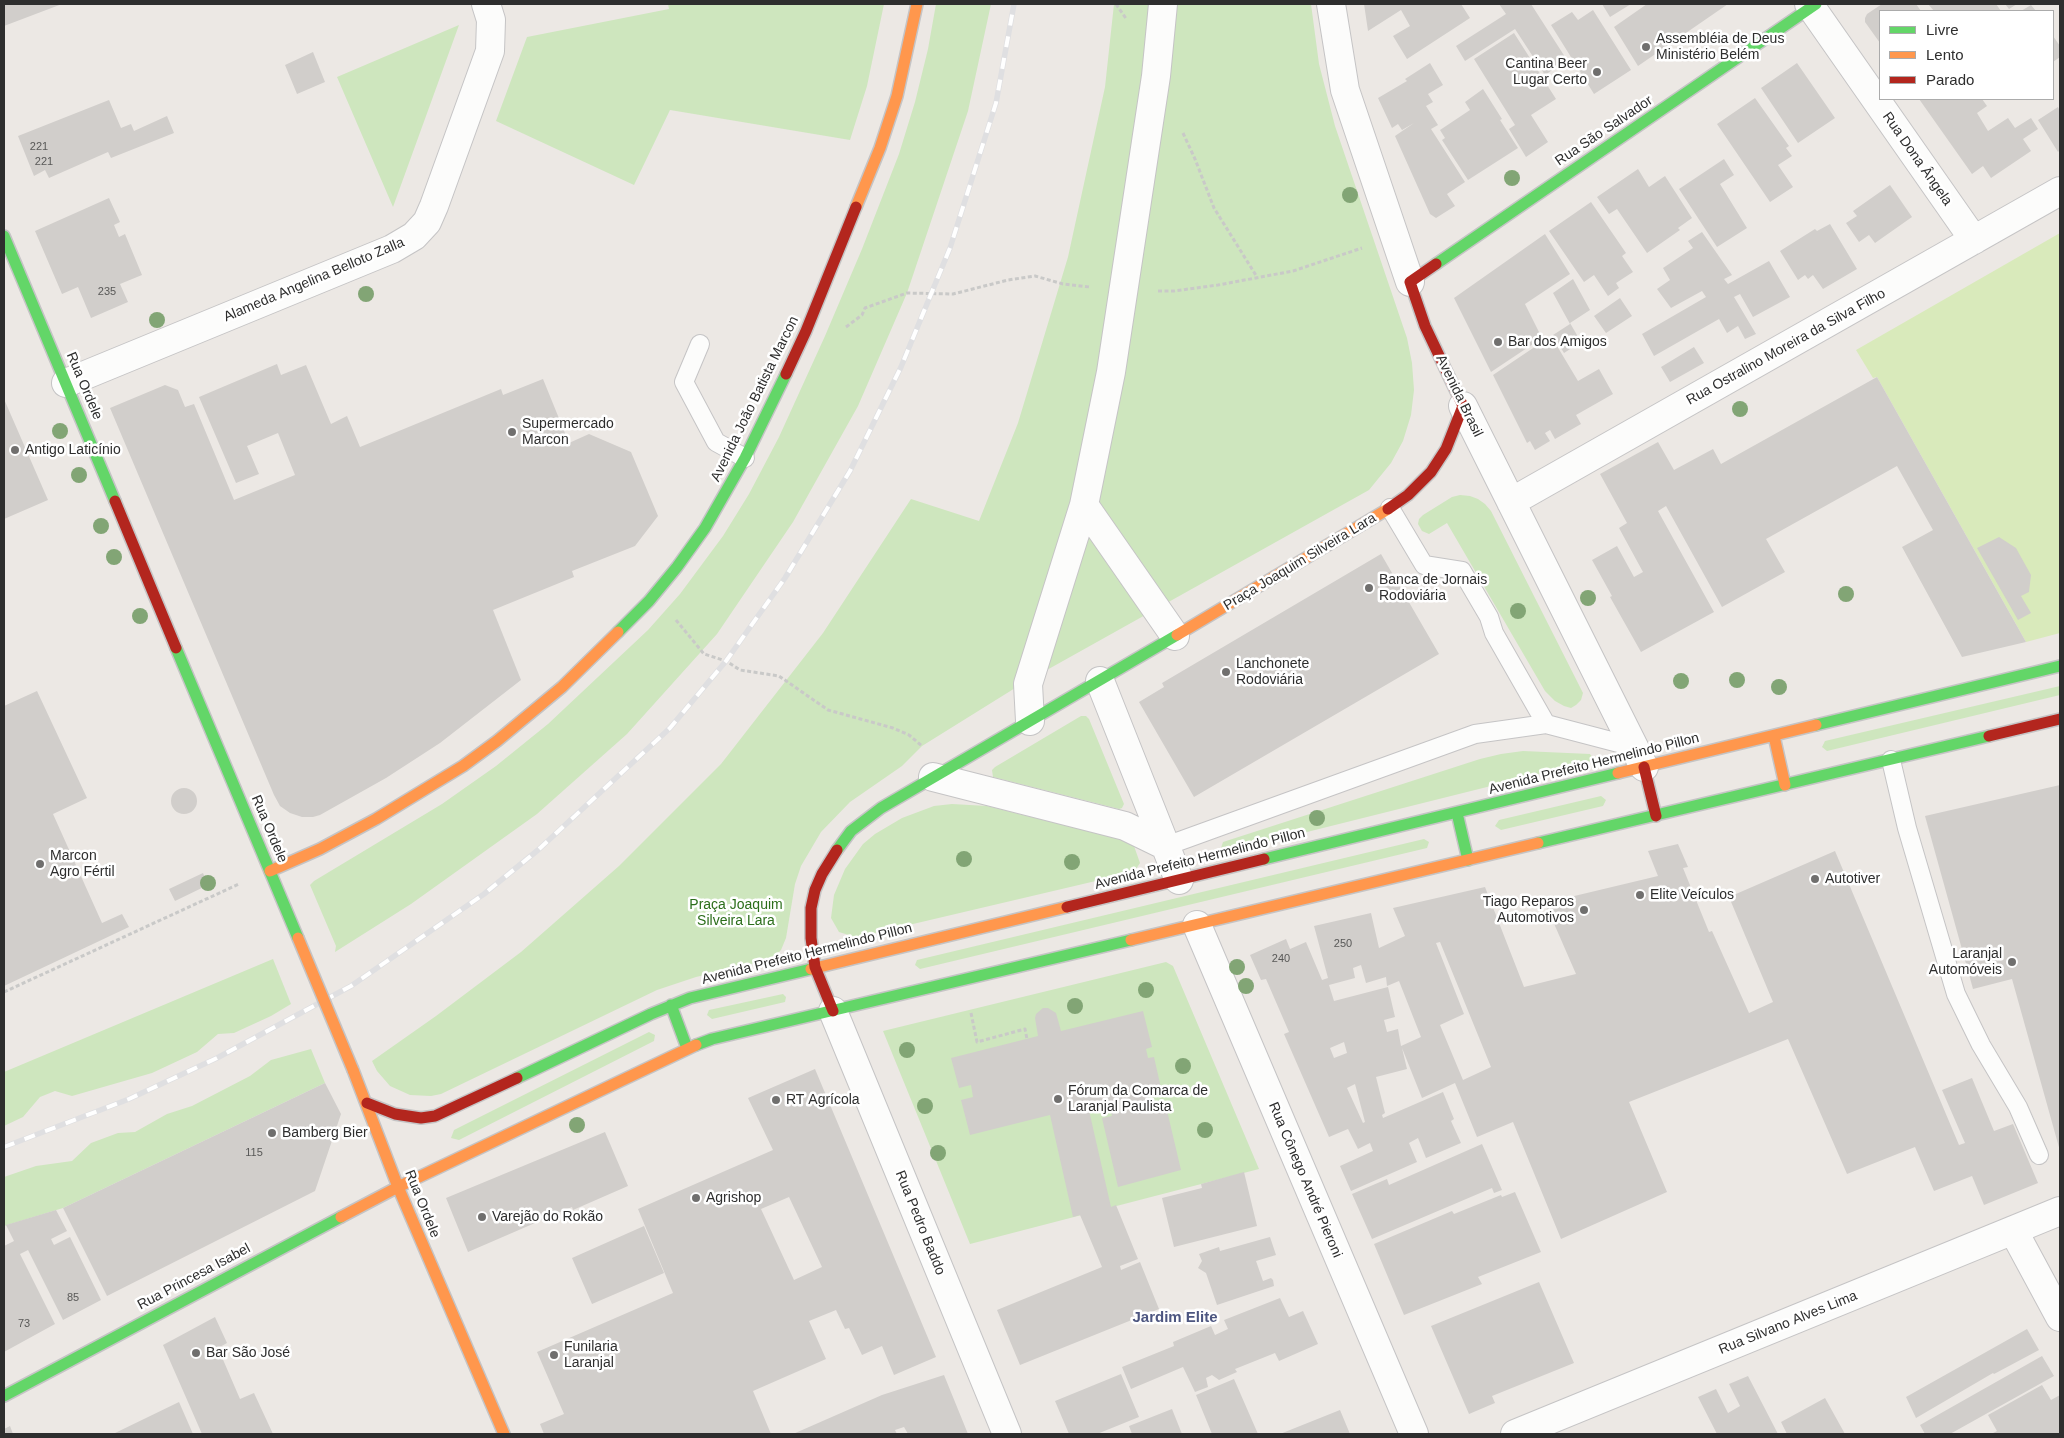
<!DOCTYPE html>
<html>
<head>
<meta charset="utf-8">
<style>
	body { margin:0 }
	#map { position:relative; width:2064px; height:1438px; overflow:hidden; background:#ece8e4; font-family:Arial,sans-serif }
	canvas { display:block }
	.frame { position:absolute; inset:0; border:5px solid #2e2e2e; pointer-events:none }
	.legend { position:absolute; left:1879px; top:10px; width:175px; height:90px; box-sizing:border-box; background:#fff; border:1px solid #ababab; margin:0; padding:6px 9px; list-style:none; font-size:15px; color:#2e2e2e }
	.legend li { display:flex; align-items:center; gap:10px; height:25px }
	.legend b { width:25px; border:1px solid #ababab }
</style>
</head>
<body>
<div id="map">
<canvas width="2064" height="1438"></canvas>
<div class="frame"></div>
<ul class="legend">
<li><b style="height:6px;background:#63d668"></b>Livre</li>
<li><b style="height:6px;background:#ff974d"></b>Lento</li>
<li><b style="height:6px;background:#b3261e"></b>Parado</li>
</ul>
</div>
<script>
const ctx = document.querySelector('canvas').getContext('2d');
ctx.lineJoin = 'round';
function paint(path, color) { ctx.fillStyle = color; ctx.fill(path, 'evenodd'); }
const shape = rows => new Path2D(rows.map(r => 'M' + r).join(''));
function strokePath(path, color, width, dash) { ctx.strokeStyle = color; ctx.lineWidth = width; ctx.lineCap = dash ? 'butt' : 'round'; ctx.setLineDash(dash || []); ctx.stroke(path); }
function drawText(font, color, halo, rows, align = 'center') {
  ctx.font = font + ' Arial,sans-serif'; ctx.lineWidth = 5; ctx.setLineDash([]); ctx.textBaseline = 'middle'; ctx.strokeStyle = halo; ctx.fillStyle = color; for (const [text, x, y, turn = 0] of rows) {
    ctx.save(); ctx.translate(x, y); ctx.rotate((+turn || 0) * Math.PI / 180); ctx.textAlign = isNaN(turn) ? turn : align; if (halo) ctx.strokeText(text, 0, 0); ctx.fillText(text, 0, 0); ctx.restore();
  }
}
const green = shape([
	[668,4,884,4,867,86,850,140,670,110,634,185,496,121,527,37,669,9],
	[936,4,991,4,968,111,907,293,858,406,793,522,717,634,627,734,537,814,411,904,335,952,336,946,310,885,314,881,442,804,496,766,548,724,648,630,680,594,723,536,749,494,779,437,825,336,862,249,899,154,915,102,928,49],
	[1114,4,1311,4,1319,64,1335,126,1407,338,1412,363,1414,390,1411,415,1403,441,1391,463,1369,490,1020,685,922,746,902,766,850,802,821,832,801,866,795,884,786,938,781,950,776,955,764,961,696,977,657,990,441,1094,431,1096,410,1095,390,1086,377,1071,372,1061,436,1016,521,952,619,866,721,764,823,633,911,499,979,521,1018,423,1068,257,1105,87],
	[459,25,393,207,337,77],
	[1460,495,1470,496,1478,499,1485,504,1491,511,1583,693,1581,700,1576,705,1571,708,1564,706,1555,701,1545,691,1447,523,1429,534,1422,531,1418,524,1419,519,1423,515,1452,497],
	[2060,686,2060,695,1827,751,1822,747,1825,741],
	[1081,716,1086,716,1089,719,1124,804,1122,808,1119,809,993,777,992,770,995,767],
	[1523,751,1590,754,1593,758,1591,761,1227,852,1221,848,1223,842,1480,759,1501,754],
	[1601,796,1606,800,1603,806,1501,830,1495,826,1499,820],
	[952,804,987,806,1128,841,1134,846,1140,863,1134,872,862,936,855,937,839,932,831,918,834,895,845,869,863,844,875,834,902,818,934,806],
	[1424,839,1429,842,1427,848,920,969,915,965,917,960],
	[273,959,291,1004,271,1016,234,1033,218,1034,197,1052,152,1073,72,1096,55,1091,40,1097,23,1117,4,1126,4,1072],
	[1166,962,1173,966,1259,1169,970,1244,883,1031],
	[783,994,786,997,785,1002,712,1019,707,1015,709,1010],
	[649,1032,655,1035,654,1041,459,1140,451,1138,454,1130],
	[311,1049,325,1083,63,1208,4,1226,4,1177,36,1166,72,1161,91,1143,118,1133,135,1132,167,1114,192,1106,250,1076,271,1060]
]);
const pitch = shape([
	[2060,233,2060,633,2026,642,1877,377,1873,378,1856,350]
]);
const building = shape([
	[4,4,62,4,4,26],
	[1364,4,1461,4,1470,18,1407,59,1393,36,1410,26,1401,10,1368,31],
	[1499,4,1531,4,1567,60,1545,75,1515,29,1465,61,1456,46,1506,14],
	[1602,4,1631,4,1610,17],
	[1647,4,1728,4,1638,66,1614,27],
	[1882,4,1916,4,1921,11,1880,11,1880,43,1865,22,1865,18,1867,14],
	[1928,4,1996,4,2001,11,1934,11],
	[2005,4,2017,4,2009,9],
	[2031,5,2036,11,2021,11],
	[1593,10,1631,70,1594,94,1551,25,1572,12,1578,20],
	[1514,33,1556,99,1531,115,1548,142,1526,157,1509,129,1515,125,1474,59],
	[2053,36,2060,46,2060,57,2053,62],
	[313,52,325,82,297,94,285,65],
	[1430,63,1443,85,1428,94,1433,102,1426,106,1438,125,1431,129,1465,182,1447,194,1455,206,1436,218,1430,214,1395,136,1414,123,1402,130,1398,124,1392,128,1378,98,1407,81,1405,79],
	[1797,63,1835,118,1798,143,1761,88],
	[1483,89,1502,119,1500,120,1518,148,1468,180,1442,140,1445,138,1440,130,1470,110,1465,102],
	[1755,98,1789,146,1786,148,1792,156,1778,165,1793,187,1770,202,1717,124],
	[1919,99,1982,99,1987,106,1977,113,1988,131,2008,118,2015,128,2031,118,2038,129,2023,139,2031,151,1991,178,1983,166,1972,174],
	[109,100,121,128,131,124,134,131,167,116,174,133,111,158,108,152,49,178,45,170,34,176,18,136],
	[2058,107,2060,111,2060,150,2058,152,2038,120],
	[1724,159,1734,175,1720,184,1747,228,1717,247,1679,189],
	[1638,169,1649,187,1665,176,1692,218,1678,228,1680,230,1647,253,1617,209,1609,214,1597,197],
	[1890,185,1912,217,1875,243,1869,235,1859,242,1846,223,1857,216,1853,211],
	[109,198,120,222,114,225,119,237,125,234,142,275,120,284,128,302,91,318,78,287,62,294,35,231],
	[1591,202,1626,253,1622,256,1633,272,1616,283,1619,288,1608,296,1594,275,1584,282,1549,231],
	[1830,224,1857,269,1823,289,1813,275,1808,279,1805,275,1798,280,1780,251,1815,229,1817,231],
	[1702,232,1732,275,1724,279,1728,284,1769,261,1790,297,1753,317,1740,294,1734,297,1756,334,1745,339,1738,326,1727,333,1719,319,1654,356,1642,334,1706,297,1702,291,1671,308,1657,289,1670,280,1663,268,1693,248,1688,241],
	[1545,234,1570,274,1525,304,1542,338,1491,372,1454,298],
	[1573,279,1590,310,1570,323,1581,342,1564,353,1553,335,1570,324,1553,293],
	[1620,298,1632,316,1606,333,1594,316],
	[1551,336,1578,381,1599,369,1613,394,1576,415,1581,424,1555,439,1550,430,1545,433,1550,441,1535,450,1530,441,1527,443,1493,375],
	[1694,347,1704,363,1670,382,1661,367],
	[277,364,281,375,306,365,331,424,347,416,360,447,501,389,503,395,543,379,569,443,589,434,631,452,658,516,635,546,572,571,574,577,493,610,521,680,440,743,386,778,320,815,313,817,302,817,290,813,280,806,274,795,110,408,165,385,178,390,185,407,194,404,234,500,295,475,278,433,247,446,259,474,236,483,199,397],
	[1877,377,2026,642,1962,657,1902,547,1933,530,1897,466,1766,539,1785,572,1722,607,1666,506,1658,511,1714,612,1641,652,1610,597,1612,596,1592,560,1617,546,1634,577,1643,572,1619,528,1627,523,1600,474,1658,442,1674,470,1713,449,1721,464],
	[4,399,48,500,4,519],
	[1999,537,2016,548,2031,575,2029,592,2021,596,2031,613,2018,620,1977,548],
	[1381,554,1439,654,1194,797,1139,702,1164,687,1162,683],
	[37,691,87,798,53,814,102,923,122,914,129,927,4,986,4,706],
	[2060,785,2060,1151,2012,979,1973,989,1925,816],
	'171 801a13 13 0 1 1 26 0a13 13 0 1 1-26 0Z',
	[1678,844,1688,867,1683,868,1709,932,1712,931,1749,1013,1773,1002,1729,897,1835,851,1959,1145,1965,1143,1942,1090,1972,1078,1994,1131,2013,1124,2038,1183,1984,1205,1972,1176,1934,1191,1915,1147,1847,1174,1788,1039,1629,1102,1667,1192,1561,1239,1513,1122,1477,1137,1455,1083,1422,1098,1402,1048,1407,1069,1376,1077,1385,1113,1382,1115,1383,1118,1443,1092,1454,1119,1451,1121,1461,1143,1426,1158,1418,1138,1409,1143,1417,1162,1351,1191,1340,1166,1373,1151,1370,1143,1358,1149,1348,1129,1329,1137,1284,1034,1289,1032,1266,979,1261,980,1250,955,1286,939,1290,949,1306,942,1322,980,1328,978,1314,926,1371,913,1379,948,1405,936,1393,908,1485,887,1524,987,1576,974,1545,903,1658,876,1648,851],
	[1440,942,1491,1067,1463,1080,1440,1025,1464,1014,1436,943],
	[1361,965,1366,983,1386,977,1387,986,1399,981,1421,1037,1401,1046,1398,1029,1387,1032,1384,1020,1395,1017,1388,987,1334,1001,1329,985,1355,978,1353,968],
	[1344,1042,1347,1053,1334,1058,1330,1048],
	[1355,1084,1365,1122,1363,1123,1347,1088],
	[203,873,208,885,175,901,169,889],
	[1043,1008,1048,1008,1056,1013,1061,1031,1143,1011,1152,1047,1146,1049,1148,1058,1154,1057,1161,1088,1147,1091,1151,1106,1165,1102,1181,1170,1118,1187,1102,1118,1112,1116,1108,1101,1088,1106,1111,1207,1116,1205,1138,1259,1120,1266,1121,1270,1140,1262,1159,1309,1020,1365,997,1310,1102,1267,1080,1215,1073,1217,1050,1115,970,1135,961,1100,973,1097,971,1085,959,1088,951,1058,1038,1036,1035,1018,1036,1014],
	[815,1069,936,1357,894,1375,882,1346,862,1355,849,1328,845,1329,836,1310,809,1321,826,1359,753,1391,771,1434,544,1434,540,1424,564,1414,537,1352,673,1293,638,1209,773,1150,748,1098],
	[789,1197,822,1267,794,1280,761,1209],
	[325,1083,341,1114,315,1191,107,1296,63,1208],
	[605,1132,628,1186,573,1210,572,1207,468,1252,446,1198],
	[1482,1144,1502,1190,1494,1193,1492,1188,1372,1239,1352,1194,1387,1179,1389,1185],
	[1244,1172,1257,1226,1174,1247,1162,1198,1202,1188,1201,1184],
	[1515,1192,1541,1252,1478,1277,1482,1284,1404,1315,1374,1244,1452,1211,1454,1214,1501,1195,1502,1197],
	[56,1210,67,1231,51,1239,54,1245,70,1237,101,1300,63,1320,28,1250,20,1254,55,1324,4,1352,4,1246,14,1241,6,1225],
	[644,1226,664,1273,592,1304,572,1258],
	[1270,1237,1276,1255,1256,1261,1263,1281,1271,1278,1273,1280,1274,1286,1217,1305,1206,1273,1198,1268,1202,1261,1199,1254,1219,1247,1220,1251],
	[1539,1282,1574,1363,1492,1396,1495,1403,1469,1414,1431,1326],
	[1280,1298,1289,1317,1303,1311,1318,1344,1279,1361,1275,1353,1235,1369,1237,1372,1219,1380,1212,1375,1206,1378,1208,1387,1195,1392,1183,1367,1131,1389,1122,1367,1174,1346,1173,1342,1211,1326,1215,1335,1228,1329,1224,1320],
	[215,1317,227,1343,218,1348,240,1399,254,1393,273,1434,202,1434,163,1345],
	[2027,1329,2039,1350,1994,1374,1993,1373,1916,1418,1906,1397],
	[2042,1356,2054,1376,1950,1434,1925,1434,1920,1425],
	[1121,1374,1139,1417,1097,1434,1069,1434,1055,1401],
	[944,1375,968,1434,908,1434,904,1427,895,1430,897,1434,793,1434,882,1395],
	[1748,1376,1778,1434,1717,1434,1698,1397,1716,1389,1728,1413,1740,1406,1729,1384],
	[1234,1379,1258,1434,1212,1434,1196,1395],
	[2042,1385,2051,1400,2060,1395,2060,1434,1991,1434,1997,1431,1988,1415],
	[1825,1398,1845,1434,1787,1434,1781,1422],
	[179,1402,193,1434,113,1434],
	[1172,1409,1182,1434,1132,1434,1129,1426],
	[1340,1410,1350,1434,1280,1434],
	[10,1426,13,1434,4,1434,4,1429]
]);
const path = shape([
	[1116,4,1127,20],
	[1183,133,1195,159,1214,208,1257,277],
	[1158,291,1174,291,1218,285,1293,271,1362,248],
	[846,327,862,315,865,308,907,293,953,294,1008,280,1035,276,1063,284,1090,287],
	[676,620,704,654,726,661,740,670,779,676,828,710,893,728,909,735,922,746],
	[4,992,239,884],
	[971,1013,977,1042,1025,1029,1027,1039]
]);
const lane = shape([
	[700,344,684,382,716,442,745,458],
	[1390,508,1424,565,1462,571,1489,617,1494,633,1546,724],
	[1891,760,1907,828,1956,994,1981,1045,2018,1107,2039,1155],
	[1166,846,1475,734,1546,724,1634,747]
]);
const street = shape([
	[1331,4,1345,90,1410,282],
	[1809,4,1974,240],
	[66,383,392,249,414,236,427,222,434,206,490,51,491,20,486,4],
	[1463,406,1644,767],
	[1511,502,2060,191],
	[1084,505,1175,636],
	[1100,681,1179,880],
	[1030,721,1028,684,1084,505,1111,372,1156,76,1163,4],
	[933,777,1125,826,1166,846],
	[1197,925,1414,1434],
	[833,1011,1007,1434],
	[2013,1230,2060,1317],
	[1515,1434,2060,1211]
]);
const fast = shape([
	[4,236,115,501],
	[1436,264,1816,4],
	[618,632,649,601,677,567,705,528,745,458,786,374],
	[176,648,298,938],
	[1816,725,2060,666],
	[1457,813,1468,860],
	[1538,843,1989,736],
	[837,850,851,831,881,808,1177,635],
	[1264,859,1618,773],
	[671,1005,687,1048],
	[696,1045,712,1039,1131,940],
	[517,1078,651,1014,690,998,811,969],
	[4,1396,341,1217]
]);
const slow = shape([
	[856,207,880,148,897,96,917,4],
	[1177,635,1388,509],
	[1774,736,1785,785],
	[1618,773,1816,725],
	[270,871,320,849,376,819,463,766,497,741,562,687,618,632],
	[1131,940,1538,843],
	[811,969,1067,907],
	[353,1070,398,1187,504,1434],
	[341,1217,398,1187,696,1045]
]);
const jam = shape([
	[786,374,806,331,856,207],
	[115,501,176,648],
	[1388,509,1408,495,1431,472,1446,449,1463,406,1425,326,1410,282,1436,264],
	[1989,736,2060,719],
	[1644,767,1656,816],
	[1067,907,1264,859],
	[833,1011,815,967,811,938,811,908,815,890,822,874,837,850],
	[367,1103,395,1114,421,1118,435,1116,517,1078]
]);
const rail = shape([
	[4,1147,129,1099,217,1058,351,986,484,894,538,850,670,728,726,661,785,578,850,471,901,367,950,248,996,103,1014,4]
]);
const slowBridge = shape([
	[298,938,353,1070]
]);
const trees = [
	[1512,178],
	[1350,195],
	[366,294],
	[157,320],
	[1740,409],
	[60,431],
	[79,475],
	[101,526],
	[114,557],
	[1846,594],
	[1588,598],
	[1518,611],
	[140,616],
	[1737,680],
	[1681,681],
	[1779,687],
	[1317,818],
	[964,859],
	[1072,862],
	[208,883],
	[1237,967],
	[1246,986],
	[1146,990],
	[1075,1006],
	[907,1050],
	[1183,1066],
	[925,1106],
	[577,1125],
	[1205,1130],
	[938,1153]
];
const markers = [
	[1646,47,5,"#706f6e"],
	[1597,72,5,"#706f6e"],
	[1498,342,5,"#706f6e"],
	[512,432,5,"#706f6e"],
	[15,450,5,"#706f6e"],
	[1369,588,5,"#706f6e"],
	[1226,672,5,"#706f6e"],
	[40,864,5,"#706f6e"],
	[1815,879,5,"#706f6e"],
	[1640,895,5,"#706f6e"],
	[1584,910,5,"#706f6e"],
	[2012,962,5,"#706f6e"],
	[1058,1099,5,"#706f6e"],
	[776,1100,5,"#706f6e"],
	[272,1133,5,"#706f6e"],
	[696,1198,5,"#706f6e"],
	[482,1217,5,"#706f6e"],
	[196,1353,5,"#706f6e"],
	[554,1355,5,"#706f6e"]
];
const numberNames = [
	["221",39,147],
	["221",44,162],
	["235",107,292],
	["250",1343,944],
	["240",1281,959],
	["115",254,1153],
	["85",73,1298],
	["73",24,1324]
];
const poiNames = [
	["Assembléia de Deus",1656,39],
	["Ministério Belém",1656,55],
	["Cantina Beer",1587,64,"right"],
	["Lugar Certo",1587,80,"right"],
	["Bar dos Amigos",1508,342],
	["Supermercado",522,424],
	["Marcon",522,440],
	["Antigo Laticínio",25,450],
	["Banca de Jornais",1379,580],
	["Rodoviária",1379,596],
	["Lanchonete",1236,664],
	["Rodoviária",1236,680],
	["Marcon",50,856],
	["Agro Fértil",50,872],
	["Autotiver",1825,879],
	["Elite Veículos",1650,895],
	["Tiago Reparos",1574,902,"right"],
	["Automotivos",1574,918,"right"],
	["Laranjal",2002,954,"right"],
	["Automóveis",2002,970,"right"],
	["Fórum da Comarca de",1068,1091],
	["Laranjal Paulista",1068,1107],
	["RT Agrícola",786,1100],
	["Bamberg Bier",282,1133],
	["Agrishop",706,1198],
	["Varejão do Rokão",492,1217],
	["Funilaria",564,1347],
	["Laranjal",564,1363],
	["Bar São José",206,1353]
];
const streetNames = [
	["Rua São Salvador",1604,131,-34],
	["Rua Dona Ângela",1917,159,55],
	["Alameda Angelina Belloto Zalla",314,280,-23],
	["Rua Ostralino Moreira da Silva Filho",1786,347,-29],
	["Rua Ordele",84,386,67],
	["Avenida Brasil",1459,396,64],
	["Avenida João Batista Marcon",755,399,-64],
	["Praça Joaquim Silveira Lara",1300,562,-31],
	["Avenida Prefeito Hermelindo Pillon",1594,764,-14],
	["Rua Ordele",269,829,67],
	["Avenida Prefeito Hermelindo Pillon",1200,859,-14],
	["Avenida Prefeito Hermelindo Pillon",807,954,-14],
	["Rua Cônego André Pieroni",1305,1180,67],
	["Rua Ordele",422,1204,68],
	["Rua Pedro Baddo",920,1223,68],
	["Rua Princesa Isabel",194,1277,-28],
	["Rua Silvano Alves Lima",1788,1323,-22]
];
const parkNames = [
	["Praça Joaquim",736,905],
	["Silveira Lara",736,921]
];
const neighbourhoodNames = [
	["Jardim Elite",1175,1318]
];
paint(green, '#cee6be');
paint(pitch, '#d9eabb');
paint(building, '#d1cecb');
strokePath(lane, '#c5c4c5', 20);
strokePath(street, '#c5c4c5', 30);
strokePath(fast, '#c5c4c5', 14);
strokePath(slow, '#c5c4c5', 14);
strokePath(jam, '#c5c4c5', 14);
strokePath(path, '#c9c9c8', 3, [4, 2.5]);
strokePath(lane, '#fcfcfb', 18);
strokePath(street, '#fcfcfb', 28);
strokePath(fast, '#63d668', 11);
strokePath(slow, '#ff974d', 11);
strokePath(jam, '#b3261e', 11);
strokePath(rail, '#dfdfe1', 5.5);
strokePath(rail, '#fff', 4, [11]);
strokePath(slowBridge, '#c5c4c5', 14, []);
strokePath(slowBridge, '#ff974d', 11);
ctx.fillStyle = '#82a575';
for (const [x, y] of trees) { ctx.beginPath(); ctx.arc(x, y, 8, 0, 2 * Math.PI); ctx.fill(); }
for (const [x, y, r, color] of markers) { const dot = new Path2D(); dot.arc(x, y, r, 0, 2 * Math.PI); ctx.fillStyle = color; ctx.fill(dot); strokePath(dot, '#fff', 2); }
drawText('11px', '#585857', null, numberNames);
drawText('14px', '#2e2e2e', '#fff', poiNames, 'left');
drawText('14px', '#2e2e2e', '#fff', streetNames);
drawText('14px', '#2c6e1b', '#fff', parkNames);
drawText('bold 15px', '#4d5680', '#fff', neighbourhoodNames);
</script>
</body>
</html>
